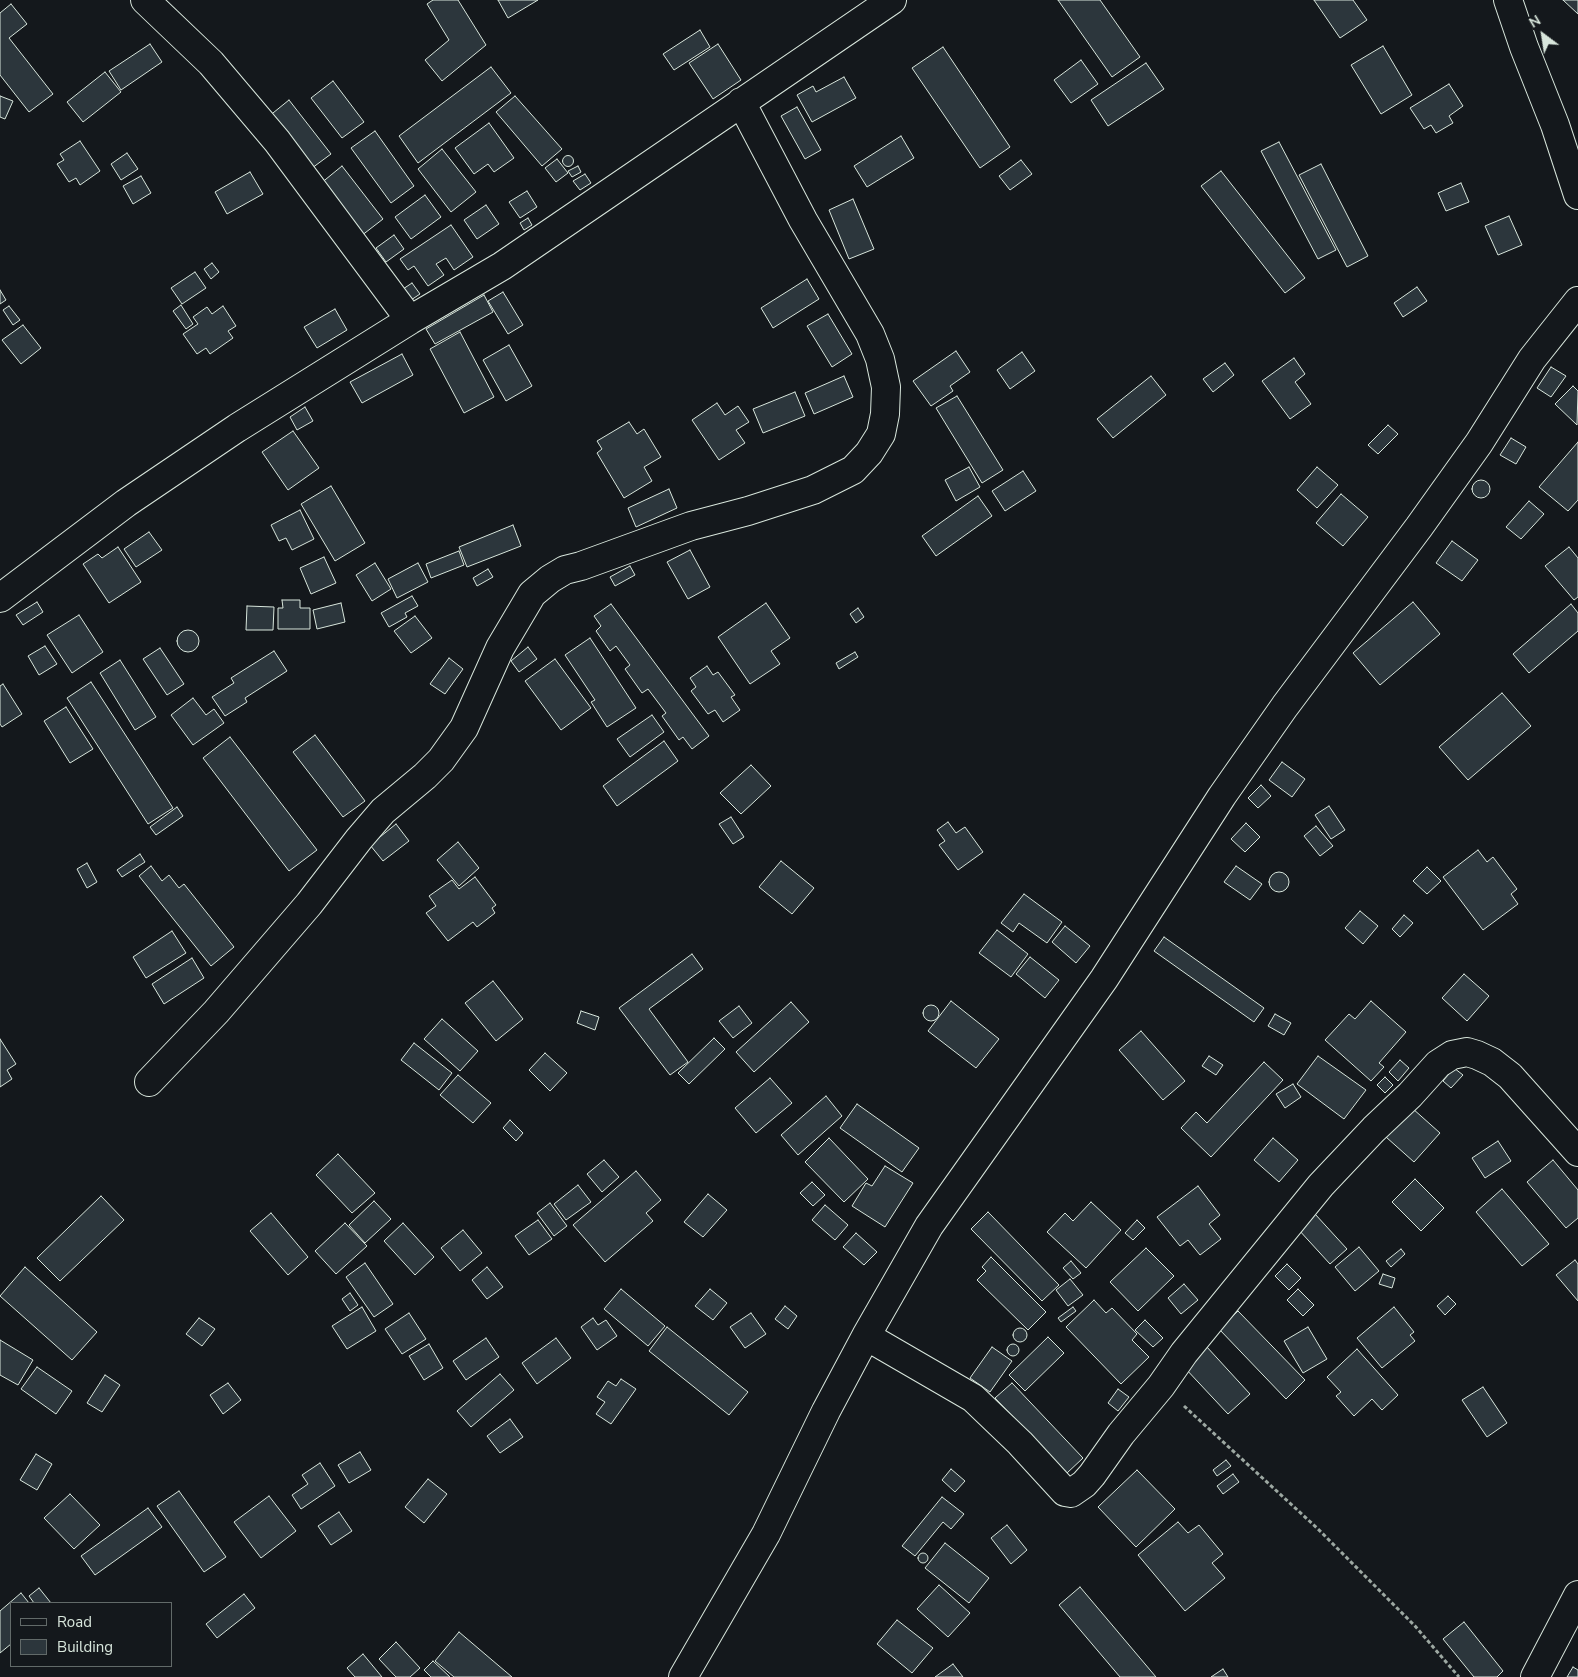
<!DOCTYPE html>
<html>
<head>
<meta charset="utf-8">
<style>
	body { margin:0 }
	#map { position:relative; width:1578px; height:1677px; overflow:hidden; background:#14181c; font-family:"Nunito Sans",sans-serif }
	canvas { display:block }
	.legend { position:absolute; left:10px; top:1602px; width:162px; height:65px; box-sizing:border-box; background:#14181c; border:1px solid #626a69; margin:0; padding:6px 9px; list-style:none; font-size:15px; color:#d8e6dc }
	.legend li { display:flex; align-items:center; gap:10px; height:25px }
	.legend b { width:25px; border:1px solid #626a69 }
	.north { position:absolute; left:1518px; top:10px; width:50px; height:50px; -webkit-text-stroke:4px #14181c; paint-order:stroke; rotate:329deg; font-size:14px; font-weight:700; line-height:20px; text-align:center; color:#d8e6dc }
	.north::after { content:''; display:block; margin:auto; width:18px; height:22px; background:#d8e6dc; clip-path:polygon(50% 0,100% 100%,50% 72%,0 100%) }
</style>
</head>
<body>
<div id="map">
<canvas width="1578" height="1677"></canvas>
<ul class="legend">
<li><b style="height:6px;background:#14181c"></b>Road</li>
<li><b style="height:14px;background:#2c363c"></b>Building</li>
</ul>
<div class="north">N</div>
</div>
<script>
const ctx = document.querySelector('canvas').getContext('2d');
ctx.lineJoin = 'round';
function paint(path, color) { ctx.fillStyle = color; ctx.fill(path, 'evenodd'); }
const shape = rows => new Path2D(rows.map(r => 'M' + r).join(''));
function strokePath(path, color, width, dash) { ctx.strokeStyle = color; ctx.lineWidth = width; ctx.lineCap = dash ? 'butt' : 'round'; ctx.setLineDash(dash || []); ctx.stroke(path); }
const building = shape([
	[433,0,458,0,486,45,442,81,425,60,449,40,427,4,433,0],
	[498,0,538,0,508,18,498,0],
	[1058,0,1100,0,1140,57,1112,77,1058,0],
	[1314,0,1353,0,1367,20,1340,38,1314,0],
	[1563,0,1578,0,1578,14,1563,0],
	[11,4,27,24,9,38,53,94,29,112,0,75,0,13,11,4],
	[700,30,710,47,674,70,663,54,700,30],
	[150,44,162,62,121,90,109,71,150,44],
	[718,44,741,80,713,99,689,63,718,44],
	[1383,46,1412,95,1381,114,1351,65,1383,46],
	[943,47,1010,147,980,168,912,68,943,47],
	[1081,60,1098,84,1071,103,1054,80,1081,60],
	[1146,63,1164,89,1108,126,1091,100,1146,63],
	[491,67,511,93,418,163,399,136,491,67],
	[105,72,121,92,83,122,67,102,105,72],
	[844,77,856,98,812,122,797,95,813,86,816,92,844,77],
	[333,81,364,122,342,138,311,98,333,81],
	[1449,84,1463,106,1449,116,1453,123,1436,133,1431,125,1424,129,1410,108,1449,84],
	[0,96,13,101,5,119,0,117,0,96],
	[515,96,562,149,542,166,496,112,515,96],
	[289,100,331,154,308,171,268,117,289,100],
	[797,107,821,150,805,159,781,116,797,107],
	[489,123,514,158,494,172,488,164,474,174,455,148,489,123],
	[375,131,414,186,391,203,351,148,375,131],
	[901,136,914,158,867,187,854,166,901,136],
	[80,141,100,171,80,185,76,178,69,182,57,164,64,160,60,154,80,141],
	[1279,142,1336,250,1318,259,1261,151,1279,142],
	[442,149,476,192,451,212,418,169,442,149],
	[127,153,138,169,121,180,111,164,127,153],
	'562.5 161a5.5 5.5 0 1 1 11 0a5.5 5.5 0 1 1-11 0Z',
	[557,159,568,173,556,182,545,168,557,159],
	[1021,160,1032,174,1010,190,999,176,1021,160],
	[1321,164,1368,256,1347,267,1299,175,1321,164],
	[342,166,383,219,361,236,320,184,342,166],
	[578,166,581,172,572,177,568,171,578,166],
	[1221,171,1305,278,1285,293,1201,186,1221,171],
	[250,172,263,194,227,214,215,192,250,172],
	[585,174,591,183,580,190,573,181,585,174],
	[141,176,151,193,133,204,123,186,141,176],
	[1461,183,1469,202,1446,211,1438,193,1461,183],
	[527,191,537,207,520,218,509,202,527,191],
	[425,195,441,217,411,239,395,217,425,195],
	[853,199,874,249,849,259,829,210,853,199],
	[486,205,499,224,477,239,464,220,486,205],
	[1509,216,1522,245,1498,255,1485,226,1509,216],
	[528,218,532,225,524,230,520,223,528,218],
	[451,225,473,257,454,270,446,258,436,264,444,275,428,286,414,266,408,270,400,259,451,225],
	[394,235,404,249,386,262,376,248,394,235],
	[212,263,219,272,211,279,204,269,212,263],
	[195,272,206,288,182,304,171,288,195,272],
	[807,279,819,299,773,328,761,308,807,279],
	[412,283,420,294,408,302,400,291,412,283],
	[1417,287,1427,301,1403,317,1394,303,1417,287],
	[0,290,6,300,0,304,0,290],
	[503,292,523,325,508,334,488,301,503,292],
	[484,295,493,312,435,344,426,329,484,295],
	[181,305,193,324,186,329,173,311,181,305],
	[9,306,20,320,13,325,3,310,9,306],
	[223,306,236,326,228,331,233,338,210,354,206,348,197,354,183,334,198,324,193,317,207,307,212,314,223,306],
	[335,309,347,330,317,348,304,327,335,309],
	[828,314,852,354,832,367,807,326,828,314],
	[23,325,41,348,21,364,2,340,23,325],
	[460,332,494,397,464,413,430,349,460,332],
	[509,345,532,386,506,401,483,360,509,345],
	[956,351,970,372,950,386,953,391,931,406,913,381,956,351],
	[1022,352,1035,371,1010,389,997,370,1022,352],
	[402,354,413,375,362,403,350,382,402,354],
	[1294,358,1305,374,1295,382,1311,404,1290,419,1262,381,1294,358],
	[1225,363,1234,375,1213,392,1203,379,1225,363],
	[1551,367,1566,376,1551,397,1537,388,1551,367],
	[844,376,853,397,814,414,805,393,844,376],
	[1151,376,1166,395,1113,438,1097,419,1151,376],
	[1573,386,1578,391,1577,425,1555,404,1573,386],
	[795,392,805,416,763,433,753,409,795,392],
	[957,396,1003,470,982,483,936,408,957,396],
	[717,403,725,415,738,406,749,422,736,430,745,443,719,460,692,420,717,403],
	[305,407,313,421,297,430,290,417,305,407],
	[629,422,637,434,644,429,661,457,644,467,652,481,624,498,597,453,602,449,597,441,629,422],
	[1388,425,1398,434,1378,454,1368,445,1388,425],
	[293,431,319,468,288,490,262,452,293,431],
	[1511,438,1526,447,1516,464,1500,455,1511,438],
	[1578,442,1578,500,1568,511,1539,487,1578,442],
	[969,467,980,487,956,501,945,480,969,467],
	[1317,467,1338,485,1317,508,1297,490,1317,467],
	[1023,471,1036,491,1005,511,992,491,1023,471],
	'1472 489a9 9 0 1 1 18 0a9 9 0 1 1-18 0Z',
	[331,486,365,543,335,561,301,504,331,486],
	[669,489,677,508,636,527,628,508,669,489],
	[1341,494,1368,517,1343,546,1316,523,1341,494],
	[978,496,992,516,936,556,922,536,978,496],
	[1529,501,1544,514,1521,539,1506,527,1529,501],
	[300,510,314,539,292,550,286,538,279,541,271,525,300,510],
	[513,525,521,546,467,567,459,547,513,525],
	[149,532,162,550,136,567,124,549,149,532],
	[1452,541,1478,560,1462,581,1436,563,1452,541],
	[118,547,141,582,109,603,83,564,98,554,102,558,118,547],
	[1569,547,1578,558,1578,597,1574,600,1545,566,1569,547],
	[690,550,710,587,688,599,667,562,690,550],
	[459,551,464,565,431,578,426,564,459,551],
	[324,557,336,583,311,594,300,568,324,557],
	[375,563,391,589,372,601,356,575,375,563],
	[418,563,428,582,397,598,388,579,418,563],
	[630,566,635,575,615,586,610,577,630,566],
	[488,569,493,577,477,586,473,578,488,569],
	[412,596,418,606,405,613,407,617,389,627,381,613,412,596],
	[282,600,300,600,300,608,310,608,310,629,278,629,278,608,283,608,282,600],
	[37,602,43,612,23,625,16,615,37,602],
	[1413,602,1440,634,1380,685,1353,653,1413,602],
	[341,603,345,622,317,629,313,610,341,603],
	[766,603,790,638,771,651,780,664,750,684,718,637,766,603],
	[611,604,709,736,692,749,683,737,679,740,662,716,666,713,648,689,642,693,625,669,630,665,616,646,610,651,596,631,601,626,594,616,611,604],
	[1571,604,1578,613,1578,631,1529,673,1513,654,1571,604],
	[247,606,274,607,273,630,246,630,247,606],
	[858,608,864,617,856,623,850,614,858,608],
	[79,615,103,652,72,673,47,635,79,615],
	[415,616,432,638,411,653,394,631,415,616],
	'177 641a11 11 0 1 1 22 0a11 11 0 1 1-22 0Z',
	[590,638,636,708,607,727,591,702,595,700,565,655,590,638],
	[45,646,57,664,39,675,28,656,45,646],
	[528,647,537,659,519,672,511,661,528,647],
	[160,648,184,684,167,695,143,659,160,648],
	[274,651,287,671,245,698,247,702,225,716,212,697,234,683,231,678,274,651],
	[855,652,858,657,839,669,836,663,855,652],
	[449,658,463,669,445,694,430,684,449,658],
	[555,659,591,708,561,730,525,681,555,659],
	[120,660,156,717,135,730,100,673,120,660],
	[707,666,713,675,718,672,735,695,731,697,740,710,723,722,715,710,708,714,691,691,696,687,690,678,707,666],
	[91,682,173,808,148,824,67,698,91,682],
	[3,684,22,714,2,727,0,724,0,686,3,684],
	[1502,693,1531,726,1468,780,1439,747,1502,693],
	[193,698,206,715,214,709,224,723,193,745,171,715,193,698],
	[66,707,93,749,70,763,44,721,66,707],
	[652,715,664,732,630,757,617,739,652,715],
	[315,735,365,801,343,817,293,752,315,735],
	[230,737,317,850,289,871,203,758,230,737],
	[664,741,678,761,617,806,603,786,664,741],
	[1282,762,1305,779,1292,797,1269,780,1282,762],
	[751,765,771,786,741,814,720,793,751,765],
	[1261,785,1271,796,1258,808,1248,798,1261,785],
	[1329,806,1345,830,1331,839,1315,815,1329,806],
	[177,807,183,816,156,835,150,827,177,807],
	[731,817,744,837,733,844,719,824,731,817],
	[948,822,956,833,965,827,983,852,958,870,939,845,945,841,937,830,948,822],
	[1246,823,1260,837,1245,852,1231,839,1246,823],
	[396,824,409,841,383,861,370,845,396,824],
	[1316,826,1333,846,1320,856,1304,836,1316,826],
	[458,842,479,868,459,886,437,860,458,842],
	[1478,850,1487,862,1493,857,1517,889,1511,894,1518,904,1483,930,1443,877,1478,850],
	[140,854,145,862,122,877,117,870,140,854],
	[781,861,814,888,792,914,759,887,781,861],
	[87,863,97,882,87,888,77,869,87,863],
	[151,866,162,881,169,875,179,888,184,884,234,947,211,966,139,876,151,866],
	[1236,866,1262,884,1250,900,1224,882,1236,866],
	[1427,867,1441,881,1427,894,1413,881,1427,867],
	'1269 882a10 10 0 1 1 20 0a10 10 0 1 1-20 0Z',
	[475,877,496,905,492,908,495,913,477,927,473,922,448,941,426,913,436,906,429,896,452,880,459,889,475,877],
	[1024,894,1062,922,1047,943,1019,923,1013,932,1001,923,1024,894],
	[1360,911,1378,926,1363,944,1345,928,1360,911],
	[1404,915,1413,923,1400,937,1392,929,1404,915],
	[1065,926,1090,946,1076,963,1052,942,1065,926],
	[997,930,1028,954,1011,977,979,953,997,930],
	[172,931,186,953,146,978,133,957,172,931],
	[1164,937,1264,1008,1254,1022,1154,951,1164,937],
	[692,954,703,969,649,1009,688,1062,670,1075,619,1008,692,954],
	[1030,957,1059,980,1045,998,1016,974,1030,957],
	[192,958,204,978,164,1004,152,984,192,958],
	[1464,974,1489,996,1467,1021,1442,998,1464,974],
	[493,981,523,1019,496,1041,465,1003,493,981],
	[951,1001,999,1039,976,1068,928,1031,951,1001],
	[1371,1001,1406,1032,1379,1063,1384,1067,1371,1081,1325,1040,1349,1014,1355,1019,1371,1001],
	[791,1002,809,1022,754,1072,736,1052,791,1002],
	'923 1013a8 8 0 1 1 16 0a8 8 0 1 1-16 0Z',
	[739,1006,752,1023,733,1038,719,1021,739,1006],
	[581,1011,599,1017,595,1030,577,1023,581,1011],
	[1275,1014,1291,1023,1284,1035,1268,1026,1275,1014],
	[442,1019,478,1051,460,1071,424,1039,442,1019],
	[1141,1031,1185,1081,1163,1100,1119,1050,1141,1031],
	[714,1038,725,1049,689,1084,678,1073,714,1038],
	[0,1039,16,1064,7,1070,12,1079,0,1087,0,1039],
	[414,1043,452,1073,439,1090,401,1060,414,1043],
	[545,1053,567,1073,550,1091,529,1070,545,1053],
	[1209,1056,1223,1065,1216,1075,1202,1066,1209,1056],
	[1318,1056,1366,1090,1344,1119,1297,1084,1318,1056],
	[1400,1060,1409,1068,1398,1081,1389,1072,1400,1060],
	[1264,1062,1283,1080,1211,1157,1181,1128,1196,1112,1207,1123,1264,1062],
	[1454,1068,1463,1075,1451,1088,1443,1081,1454,1068],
	[458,1075,491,1103,473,1123,440,1095,458,1075],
	[1385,1077,1393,1085,1385,1093,1377,1085,1385,1077],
	[770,1078,792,1103,756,1133,735,1108,770,1078],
	[1293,1084,1301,1097,1285,1108,1276,1094,1293,1084],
	[826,1096,842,1116,798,1155,781,1135,826,1096],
	[857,1104,919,1148,902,1172,840,1128,857,1104],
	[1412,1108,1440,1133,1414,1162,1386,1137,1412,1108],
	[510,1120,523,1133,516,1141,503,1128,510,1120],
	[829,1138,868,1179,844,1202,805,1162,829,1138],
	[1273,1138,1298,1160,1279,1182,1254,1160,1273,1138],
	[1498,1141,1511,1161,1485,1178,1472,1158,1498,1141],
	[338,1154,375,1193,352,1213,316,1175,338,1154],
	[604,1160,619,1177,602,1192,587,1174,604,1160],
	[1553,1160,1578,1190,1578,1218,1566,1228,1527,1182,1553,1160],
	[885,1166,913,1183,885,1227,852,1206,866,1183,872,1186,885,1166],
	[636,1171,661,1200,646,1213,653,1221,605,1262,573,1225,636,1171],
	[1415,1179,1444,1208,1421,1231,1392,1202,1415,1179],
	[812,1182,825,1195,813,1206,800,1193,812,1182],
	[578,1185,591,1202,566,1220,554,1204,578,1185],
	[1198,1186,1220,1215,1209,1224,1221,1239,1200,1255,1188,1240,1180,1246,1157,1217,1198,1186],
	[1502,1189,1549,1244,1522,1266,1476,1212,1502,1189],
	[708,1194,727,1210,703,1237,684,1222,708,1194],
	[101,1196,124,1220,60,1281,37,1258,101,1196],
	[374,1201,391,1219,365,1243,349,1225,374,1201],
	[1091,1202,1121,1230,1086,1268,1047,1232,1065,1213,1073,1221,1091,1202],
	[550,1203,567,1226,554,1236,537,1213,550,1203],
	[825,1205,848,1225,835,1240,812,1220,825,1205],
	[988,1212,1059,1285,1042,1301,971,1229,988,1212],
	[271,1213,308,1257,288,1275,250,1231,271,1213],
	[1315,1214,1347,1249,1330,1264,1298,1229,1315,1214],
	[538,1220,552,1239,529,1255,515,1236,538,1220],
	[1137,1220,1145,1228,1133,1240,1125,1233,1137,1220],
	[345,1223,367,1246,336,1274,315,1251,345,1223],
	[403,1223,434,1257,415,1275,384,1241,403,1223],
	[463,1230,482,1253,460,1271,441,1248,463,1230],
	[856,1233,877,1252,864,1265,843,1247,856,1233],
	[1359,1247,1379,1271,1355,1291,1335,1267,1359,1247],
	[1146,1248,1174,1276,1138,1311,1110,1282,1146,1248],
	[1401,1249,1405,1254,1391,1267,1386,1261,1401,1249],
	[991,1257,1046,1312,1028,1330,977,1280,986,1271,982,1267,991,1257],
	[1575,1260,1578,1264,1578,1301,1556,1275,1575,1260],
	[1071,1261,1081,1273,1073,1279,1063,1268,1071,1261],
	[365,1263,393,1304,374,1317,346,1277,365,1263],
	[1287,1264,1301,1278,1289,1290,1275,1276,1287,1264],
	[25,1267,97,1332,72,1360,0,1296,25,1267],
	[487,1267,503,1287,487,1299,472,1280,487,1267],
	[1383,1274,1395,1278,1392,1288,1379,1284,1383,1274],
	[1070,1279,1083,1295,1068,1306,1056,1290,1070,1279],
	[1184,1284,1198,1300,1181,1314,1168,1298,1184,1284],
	[621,1289,665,1326,648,1346,604,1309,621,1289],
	[710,1289,727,1303,713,1320,695,1306,710,1289],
	[1298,1289,1314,1305,1303,1316,1287,1300,1298,1289],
	[350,1293,358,1305,350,1311,342,1299,350,1293],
	[1448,1296,1456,1304,1445,1315,1437,1306,1448,1296],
	[1094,1300,1106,1313,1112,1308,1137,1334,1132,1340,1149,1357,1121,1384,1066,1327,1094,1300],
	[785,1306,797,1316,788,1329,775,1319,785,1306],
	[362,1307,376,1331,347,1349,332,1326,362,1307],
	[1073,1307,1076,1311,1061,1322,1058,1318,1073,1307],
	[1394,1307,1414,1332,1410,1335,1415,1341,1382,1368,1357,1338,1394,1307],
	[1238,1311,1305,1380,1286,1399,1219,1329,1238,1311],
	[409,1313,426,1339,402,1354,385,1329,409,1313],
	[751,1313,766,1334,745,1348,730,1327,751,1313],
	[199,1318,215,1329,202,1346,186,1334,199,1318],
	[593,1318,598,1325,606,1320,617,1336,597,1350,581,1327,593,1318],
	[1145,1320,1163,1338,1153,1347,1135,1330,1145,1320],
	[667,1327,748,1392,729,1415,649,1351,667,1327],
	[1308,1327,1327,1359,1303,1373,1284,1341,1308,1327],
	'1013 1335a7 7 0 1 1 14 0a7 7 0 1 1-14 0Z',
	[1048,1337,1064,1353,1025,1391,1009,1375,1048,1337],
	[486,1338,499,1357,466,1380,453,1361,486,1338],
	[556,1338,571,1358,537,1384,522,1363,556,1338],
	[0,1340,33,1360,18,1385,0,1375,0,1340],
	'1007 1350a6 6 0 1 1 12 0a6 6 0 1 1-12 0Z',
	[429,1344,443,1368,424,1380,409,1356,429,1344],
	[1206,1346,1250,1394,1228,1414,1184,1367,1206,1346],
	[992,1347,1012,1361,990,1392,970,1378,992,1347],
	[1357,1349,1398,1395,1382,1410,1372,1399,1354,1416,1336,1396,1341,1392,1327,1377,1357,1349],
	[37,1367,72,1391,56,1414,21,1389,37,1367],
	[500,1374,514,1390,471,1427,457,1411,500,1374],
	[105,1375,120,1385,102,1412,87,1403,105,1375],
	[621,1379,636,1389,611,1424,596,1414,605,1402,597,1397,608,1381,616,1386,621,1379],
	[228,1383,241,1400,223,1414,210,1395,228,1383],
	[1012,1383,1083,1458,1067,1473,995,1398,1012,1383],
	[1483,1387,1507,1423,1487,1437,1462,1400,1483,1387],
	[1118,1389,1129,1397,1118,1411,1108,1403,1118,1389],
	[510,1419,523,1437,500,1453,487,1436,510,1419],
	[360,1452,371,1470,349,1483,338,1465,360,1452],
	[36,1454,52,1464,37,1490,20,1480,36,1454],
	[1226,1460,1231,1466,1217,1476,1213,1470,1226,1460],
	[320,1463,335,1486,301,1509,292,1495,308,1484,302,1475,320,1463],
	[951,1469,965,1481,955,1492,942,1480,951,1469],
	[1137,1470,1175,1509,1136,1547,1098,1507,1137,1470],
	[1233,1474,1239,1482,1223,1494,1217,1486,1233,1474],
	[428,1479,447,1494,424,1523,405,1507,428,1479],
	[179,1491,226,1557,204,1572,157,1506,179,1491],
	[70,1494,100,1525,74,1549,44,1518,70,1494],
	[269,1496,296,1531,261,1558,234,1522,269,1496],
	[942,1497,964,1514,951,1529,943,1522,915,1556,902,1546,942,1497],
	[148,1508,162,1527,95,1575,81,1556,148,1508],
	[339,1512,352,1531,331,1545,318,1526,339,1512],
	[1178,1522,1188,1533,1199,1525,1223,1554,1212,1563,1225,1578,1185,1611,1138,1555,1178,1522],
	[1007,1525,1027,1550,1011,1564,991,1538,1007,1525],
	[945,1543,989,1578,969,1603,925,1568,945,1543],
	'918 1558a5 5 0 1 1 10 0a5 5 0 1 1-10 0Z',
	[939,1585,970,1613,948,1637,917,1609,939,1585],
	[1080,1587,1156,1677,1120,1677,1059,1605,1080,1587],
	[39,1588,51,1603,34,1603,29,1596,39,1588],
	[21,1593,29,1603,11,1603,11,1644,0,1653,0,1611,21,1593],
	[244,1594,255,1608,217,1638,206,1624,244,1594],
	[897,1620,933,1648,912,1673,877,1644,897,1620],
	[1464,1622,1503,1671,1497,1677,1474,1677,1443,1639,1464,1622],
	[459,1632,512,1677,454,1677,435,1661,459,1632],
	[396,1642,420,1668,410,1677,396,1677,379,1659,396,1642],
	[363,1654,382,1677,355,1677,347,1668,363,1654],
	[433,1661,450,1677,431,1677,424,1670,433,1661],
	[953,1664,963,1677,935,1677,953,1664],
	[1573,1667,1578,1670,1578,1677,1567,1677,1573,1667],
	[1223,1669,1228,1677,1211,1677,1223,1669]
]);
const path = shape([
	[1184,1406,1317,1528,1415,1626,1459,1677]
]);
const minor = shape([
	[145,0,211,63,277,141,410,320],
	[1508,0,1524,47,1555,125,1578,195],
	[0,598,126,503,237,428,410,320,502,266,892,0],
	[149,1082,216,1012,309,904,359,839,383,811,425,776,441,760,464,728,500,648,532,594,550,579,565,570,581,566,691,526,748,511,813,490,853,470,869,453,881,434,885,414,886,387,880,359,870,334,803,220,741,102],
	[866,1336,973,1398,1020,1443,1065,1492,1071,1493,1084,1484,1092,1475,1121,1434,1161,1386,1184,1353,1321,1185,1374,1129,1410,1095,1438,1064,1452,1055,1467,1052,1477,1055,1492,1062,1510,1076,1578,1152],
	[683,1677,766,1534,826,1411,866,1336,929,1226,1104,979,1222,796,1285,706,1419,527,1479,443,1532,359,1578,301],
	[1535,1677,1578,1595]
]);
paint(building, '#2c363c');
strokePath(building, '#d8e6dc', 1);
strokePath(minor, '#d8e6dc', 30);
strokePath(path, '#9da8a2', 3, [4, 2.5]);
strokePath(minor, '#14181c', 28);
</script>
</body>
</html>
